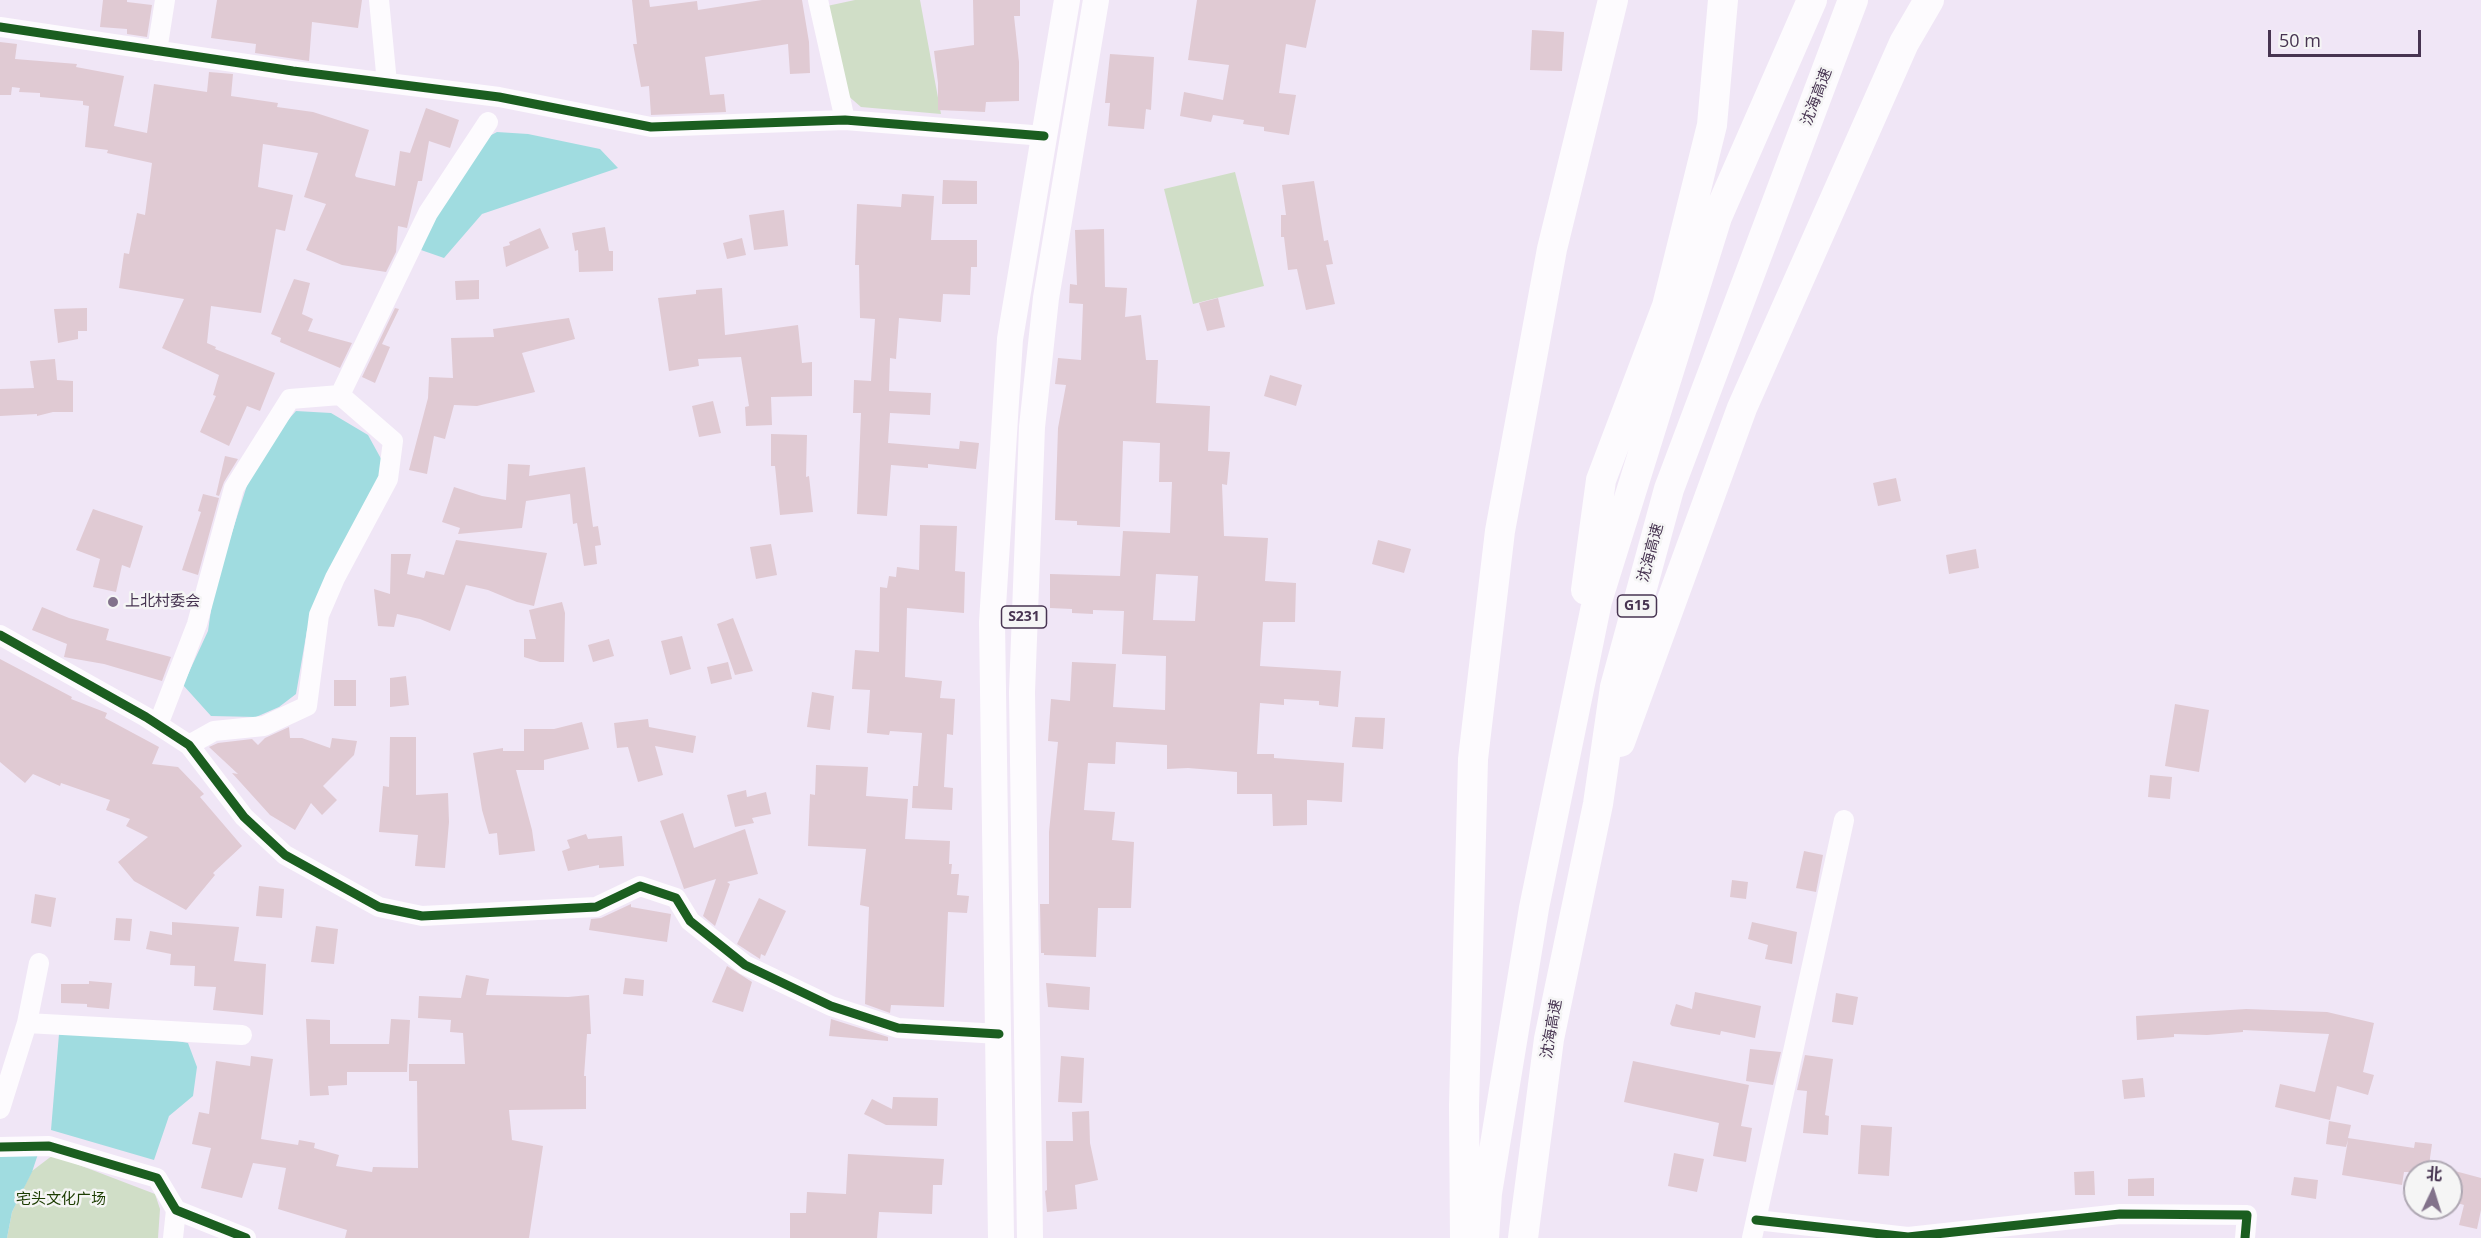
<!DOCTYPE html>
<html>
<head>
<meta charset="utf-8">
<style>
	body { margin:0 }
	#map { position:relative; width:2481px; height:1238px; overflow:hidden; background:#f0e6f6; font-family:"Open Sans","Noto Sans SC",sans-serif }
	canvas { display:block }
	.north { position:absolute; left:2403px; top:1160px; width:60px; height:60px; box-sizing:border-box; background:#f5f5f5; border:2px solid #afa8b3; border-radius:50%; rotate:4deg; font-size:16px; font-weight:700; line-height:24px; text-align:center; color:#473451 }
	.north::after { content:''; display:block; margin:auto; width:21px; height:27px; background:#82728b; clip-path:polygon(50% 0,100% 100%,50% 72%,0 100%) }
	.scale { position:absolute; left:2268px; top:30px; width:153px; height:27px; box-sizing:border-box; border:3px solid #473451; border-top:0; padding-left:8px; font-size:18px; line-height:21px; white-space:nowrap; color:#473451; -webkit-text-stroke:4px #f5f5f5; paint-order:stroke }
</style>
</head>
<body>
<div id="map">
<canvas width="2481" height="1238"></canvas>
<div class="north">北</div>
<div class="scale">50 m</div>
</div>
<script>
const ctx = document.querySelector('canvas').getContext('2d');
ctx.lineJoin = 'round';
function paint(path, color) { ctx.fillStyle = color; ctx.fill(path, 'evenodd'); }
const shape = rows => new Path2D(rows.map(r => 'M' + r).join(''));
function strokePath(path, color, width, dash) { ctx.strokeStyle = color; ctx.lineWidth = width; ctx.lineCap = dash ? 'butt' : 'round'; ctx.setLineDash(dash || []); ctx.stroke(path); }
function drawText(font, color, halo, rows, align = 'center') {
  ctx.font = font + ' "Open Sans","Noto Sans SC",sans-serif'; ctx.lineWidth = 5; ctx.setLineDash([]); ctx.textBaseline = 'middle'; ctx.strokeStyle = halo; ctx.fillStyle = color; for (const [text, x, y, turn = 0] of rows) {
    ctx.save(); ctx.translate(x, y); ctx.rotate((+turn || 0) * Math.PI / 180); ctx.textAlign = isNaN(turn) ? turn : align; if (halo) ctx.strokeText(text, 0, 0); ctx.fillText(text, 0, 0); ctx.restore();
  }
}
const green = shape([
	[855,0,920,0,941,114,861,107,846,94,827,6],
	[1235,172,1264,286,1193,304,1164,189],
	[53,1155,155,1194,160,1209,158,1238,7,1238,12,1212,32,1171]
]);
const water = shape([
	[497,132,528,134,600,149,618,168,482,214,444,258,421,250,430,227,480,141],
	[296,411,331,413,368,435,385,466,307,630,296,694,279,707,256,717,211,716,183,685,208,631,214,589,249,479,279,430],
	[59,1034,172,1040,188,1043,197,1067,193,1096,169,1116,154,1160,51,1130],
	[0,1152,38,1154,32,1172,12,1212,7,1238,0,1238]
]);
const building = shape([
	[103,0,127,0,127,2,152,5,147,37,127,34,127,29,100,27],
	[217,0,362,0,358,28,312,22,309,61,255,53,256,44,211,38],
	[632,0,649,0,650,7,697,1,698,10,762,0,802,0,809,42,810,73,790,74,788,44,705,57,710,95,724,94,726,112,651,115,649,86,641,87,633,44,637,44],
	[973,0,1020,0,1020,16,1014,16,1019,62,1019,101,986,102,985,112,938,110,938,83,934,51,974,45],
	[1197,0,1316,0,1306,48,1286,44,1279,93,1296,95,1289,135,1264,131,1264,127,1243,124,1244,120,1213,115,1211,122,1180,116,1184,92,1223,100,1229,65,1188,60],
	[1532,30,1564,32,1562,71,1530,70],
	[0,42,17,44,15,59,77,64,76,67,124,76,114,126,147,133,154,84,207,92,209,72,233,74,231,96,278,103,277,107,313,112,369,130,355,175,356,177,395,186,400,151,410,153,426,108,459,120,450,148,429,141,422,181,418,181,407,228,398,226,396,252,386,272,342,265,306,250,326,204,304,197,318,153,263,144,258,187,293,195,285,231,276,229,261,313,211,306,207,343,216,347,215,349,275,373,260,411,247,406,229,446,200,432,216,396,213,395,219,375,162,348,184,299,119,288,124,253,129,254,137,213,145,215,152,163,107,153,108,150,85,147,89,106,83,105,83,101,40,97,40,93,19,92,20,88,12,87,11,95,0,95],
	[1110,54,1154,57,1151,110,1146,109,1144,129,1108,126,1110,103,1105,103],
	[943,180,977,181,977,204,942,204],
	[1314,181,1324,241,1328,240,1333,264,1326,265,1335,304,1306,310,1297,269,1288,270,1284,237,1281,237,1281,215,1286,215,1282,185],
	[902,194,934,196,931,240,977,240,977,267,971,267,970,295,943,294,941,322,899,318,896,359,890,358,889,391,931,393,930,415,890,413,888,443,959,449,960,441,979,443,976,469,928,464,928,468,891,465,887,516,857,514,861,413,853,413,854,380,871,381,875,319,860,318,859,265,855,265,857,204,901,207],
	[784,210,788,246,754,250,749,215],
	[605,227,609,251,613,251,613,271,579,272,578,250,575,251,572,233],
	[540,228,549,248,506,267,503,247,510,245,509,242],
	[1104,229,1105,287,1127,288,1125,317,1141,315,1146,360,1158,360,1156,403,1210,406,1208,451,1230,452,1227,485,1222,484,1224,536,1268,538,1265,581,1296,583,1295,622,1263,622,1260,666,1341,671,1338,707,1319,705,1319,701,1284,699,1284,705,1260,703,1257,754,1274,754,1274,758,1344,763,1342,802,1307,800,1307,825,1273,826,1272,794,1237,794,1237,772,1188,768,1167,769,1167,745,1116,742,1115,764,1088,763,1084,810,1115,812,1112,840,1134,842,1131,908,1098,908,1096,957,1044,955,1044,953,1041,953,1040,904,1049,904,1049,832,1058,742,1048,741,1051,699,1070,701,1072,662,1116,664,1113,707,1165,710,1166,656,1122,654,1124,611,1093,610,1093,614,1072,613,1072,609,1050,608,1050,574,1120,576,1123,531,1170,533,1172,482,1159,482,1160,443,1123,441,1120,527,1077,525,1077,521,1055,520,1058,428,1066,385,1055,384,1058,358,1081,360,1083,304,1069,303,1070,284,1077,285,1075,230],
	[1156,574,1198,576,1195,621,1153,620],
	[742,238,746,255,727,259,723,243],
	[294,279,310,283,302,314,313,319,308,331,352,343,340,368,280,342,281,338,271,334],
	[479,280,479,299,456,300,455,281],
	[722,288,725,335,798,325,802,363,812,362,812,396,771,397,772,425,746,426,745,407,749,406,741,357,698,359,699,366,669,371,658,298,696,294,696,290],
	[1218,298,1225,327,1207,331,1199,303],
	[87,308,87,331,78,331,78,339,58,343,54,309],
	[395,308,399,309,382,344,390,347,375,383,362,377],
	[569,318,575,339,522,353,535,392,477,406,454,405,445,439,434,436,427,474,409,470,428,398,429,377,453,378,451,338,494,337,493,329],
	[55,359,57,380,73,381,73,412,53,412,37,416,37,414,0,416,0,389,34,388,30,361],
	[1270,375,1302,385,1296,406,1264,396],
	[713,401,721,433,699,437,692,406],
	[771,434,807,435,806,477,809,476,813,512,780,515,775,466,771,466],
	[225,456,238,459,224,482,219,496,216,495],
	[508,464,530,465,529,476,585,467,593,527,598,526,601,545,595,546,597,564,584,566,577,523,573,524,570,494,526,501,522,528,458,534,460,528,442,522,454,487,482,496,506,500],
	[1896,478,1901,501,1878,506,1873,483],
	[203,494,219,498,198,575,182,570,201,512,198,511],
	[93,509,143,526,130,568,122,565,116,592,93,587,100,559,76,550],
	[920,525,957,526,955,571,965,572,964,613,907,608,905,677,942,681,940,698,955,699,953,735,947,734,944,787,953,788,952,810,912,808,913,786,918,786,922,733,890,731,889,735,867,733,870,690,852,689,855,650,879,652,880,587,887,588,889,576,896,577,897,567,919,570],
	[456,540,547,553,534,606,517,602,488,590,466,585,450,631,420,619,397,614,394,627,378,626,374,589,390,594,391,554,411,554,407,574,424,578,426,571,444,575],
	[1378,540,1411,549,1404,573,1372,564],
	[771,544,777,575,756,579,750,547],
	[1976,549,1979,568,1949,574,1946,555],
	[562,602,565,613,564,662,540,662,524,657,524,639,536,639,529,610],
	[42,607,69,618,109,629,106,640,171,657,162,681,104,664,64,657,67,644,32,630],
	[733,618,753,671,735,675,717,624],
	[682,636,691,669,670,675,661,641],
	[609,639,614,656,593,662,588,645],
	[0,659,72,697,71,699,107,713,105,718,159,747,152,764,178,767,204,794,200,797,242,846,213,873,215,875,186,910,134,881,118,862,148,837,126,826,130,819,106,810,110,800,61,783,60,786,33,774,25,783,0,762],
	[728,662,732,679,711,684,707,667],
	[406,676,409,705,390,707,390,678],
	[334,680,356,680,356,706,334,706],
	[812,692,834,696,830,730,807,727],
	[2175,704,2209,710,2199,772,2165,766],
	[1355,717,1385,718,1383,749,1352,747],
	[648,719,649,727,696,736,693,753,655,746,663,775,638,782,628,747,617,748,614,723],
	[582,722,589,749,544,760,544,770,516,770,532,830,535,851,499,855,497,833,489,834,482,810,473,753,503,748,503,751,524,751,524,729,554,729],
	[289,727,290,738,302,738,330,748,332,738,357,741,354,755,323,786,337,800,322,815,311,803,295,830,270,815,232,773,238,774,209,747,218,743,252,739,258,745,265,738],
	[390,737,416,737,416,795,448,793,449,822,445,868,415,866,418,835,379,832,383,786,389,787],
	[816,765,868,767,866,796,908,799,905,839,950,841,949,864,952,864,951,874,959,874,957,895,969,896,967,913,948,912,944,1007,891,1005,890,1013,865,1004,869,907,860,905,866,849,808,846,810,794,815,795],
	[2150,775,2172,777,2170,799,2148,797],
	[746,790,747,797,766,792,771,814,752,818,754,823,735,827,727,795],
	[683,813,694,848,745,829,754,860,758,874,727,882,730,884,715,926,703,916,716,879,684,889,660,821],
	[586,834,588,839,622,836,624,866,599,868,599,865,568,871,562,851,570,848,567,840],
	[1804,851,1823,855,1816,892,1796,888],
	[1732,880,1748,882,1746,899,1730,897],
	[259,886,284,889,282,918,256,916],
	[35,894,56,898,51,927,31,923],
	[759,898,786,911,765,956,761,954,760,959,737,944],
	[631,904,631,907,671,914,667,942,589,930,591,919,601,918],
	[116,918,132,919,130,941,114,940],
	[172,922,239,927,234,961,266,964,263,1015,213,1010,216,987,194,986,195,966,170,965,171,954,146,949,150,931,172,935],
	[1752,922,1797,932,1792,964,1765,959,1768,945,1748,939],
	[316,926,338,929,334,964,311,962],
	[727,966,752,982,743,1012,712,1002],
	[466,975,489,979,486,995,568,997,589,995,591,1034,587,1034,584,1076,586,1076,586,1109,509,1110,512,1140,543,1146,529,1238,345,1238,347,1230,278,1209,286,1168,253,1163,242,1198,201,1188,211,1148,192,1144,199,1112,209,1114,216,1061,250,1066,251,1056,273,1059,261,1139,298,1145,299,1140,315,1143,314,1148,339,1155,336,1166,372,1172,373,1167,418,1168,417,1081,409,1081,409,1064,465,1064,463,1033,450,1032,451,1020,418,1018,419,996,461,998],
	[625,978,644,980,643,996,623,994],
	[89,981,112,983,109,1009,87,1007,87,1004,61,1003,61,984,89,984],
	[1046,983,1090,987,1089,1010,1048,1007],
	[1695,992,1761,1006,1755,1038,1721,1031,1720,1035,1672,1026,1670,1024,1676,1004,1692,1009],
	[1836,993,1858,997,1853,1025,1832,1022],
	[2246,1009,2327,1012,2374,1023,2363,1072,2374,1075,2368,1095,2337,1086,2330,1120,2275,1107,2280,1084,2315,1092,2329,1034,2243,1030,2243,1032,2207,1035,2174,1034,2174,1037,2137,1040,2136,1016],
	[306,1019,330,1020,330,1044,389,1044,391,1019,410,1020,407,1072,347,1072,347,1085,328,1086,329,1095,310,1096],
	[831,1019,888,1037,888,1041,829,1036],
	[1750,1049,1781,1052,1773,1085,1746,1081],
	[1805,1055,1833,1059,1825,1115,1829,1116,1828,1135,1803,1133,1807,1091,1797,1090],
	[1061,1056,1084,1058,1082,1103,1058,1102],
	[1633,1061,1749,1085,1741,1126,1752,1128,1746,1162,1713,1156,1719,1123,1624,1102],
	[2143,1078,2145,1097,2124,1099,2122,1080],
	[893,1097,938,1098,937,1126,886,1125,864,1114,872,1099,892,1109],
	[1089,1111,1090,1143,1098,1180,1075,1185,1077,1209,1047,1212,1045,1191,1047,1190,1046,1141,1073,1141,1072,1112],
	[2329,1121,2351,1125,2348,1138,2414,1148,2415,1142,2432,1144,2428,1172,2404,1172,2402,1185,2342,1175,2348,1140,2346,1147,2326,1144],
	[1861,1125,1892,1127,1889,1176,1858,1174],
	[1674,1153,1704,1159,1697,1192,1668,1186],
	[848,1154,944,1159,942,1185,933,1185,932,1214,879,1212,877,1238,790,1238,790,1213,806,1213,807,1192,846,1194],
	[2094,1171,2095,1195,2075,1195,2074,1172],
	[2455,1171,2481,1178,2481,1210,2477,1229,2459,1225,2464,1205,2451,1201,2451,1181],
	[2294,1177,2318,1180,2316,1199,2291,1195],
	[2154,1178,2154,1196,2128,1196,2128,1179]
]);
const minor = shape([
	[379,0,387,83],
	[818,0,845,120],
	[0,27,293,71,499,97,651,127,845,120,1044,136],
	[157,51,165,0],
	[0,635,146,717,189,745,244,817,285,855,379,907,422,916,596,907,640,886,676,898,690,921,745,965,831,1006,898,1028,999,1034],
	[158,725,197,624,234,488,290,399,340,395,428,213,488,122],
	[189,745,214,731,264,726,307,706,319,615,335,578,388,479,393,441,340,395],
	[27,1023,242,1035],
	[0,1109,27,1023,39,963],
	[0,1147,49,1146,157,1178,176,1210,246,1238],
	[1756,1220,1908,1237,2120,1214,2247,1215,2245,1238],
	[173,1238,176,1210],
	[1752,1238,1844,820]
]);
const major = shape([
	[1001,1238,992,622,1010,339,1067,0],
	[1030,1238,1022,692,1032,427,1046,298,1096,0]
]);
const highway = shape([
	[1586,590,1601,480,1667,306,1712,125,1723,0],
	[1620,742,1742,408,1904,43,1929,0],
	[1465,1238,1464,1106,1473,759,1500,531,1552,249,1613,0],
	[1484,1238,1487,1193,1534,908,1597,601,1717,217,1812,0],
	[1523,1238,1549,1039,1598,804,1615,687,1669,489,1853,0]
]);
const cycleway = shape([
	[0,27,293,71,499,97,651,127,845,120,1044,136],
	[0,635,146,717,189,745,244,817,285,855,379,907,422,916,596,907,640,886,676,898,690,921,745,965,831,1006,898,1028,999,1034],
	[0,1147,49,1146,157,1178,176,1210,246,1238],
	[1756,1220,1908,1237,2120,1214,2247,1215,2245,1238]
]);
const markers = [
	[113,602,6,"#82728b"]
];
const shields = [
	[1637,606,39],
	[1024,617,45]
];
const shieldNames = [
	["G15",1637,606],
	["S231",1024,617]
];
const streetNames = [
	["沈海高速",1817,97,-69],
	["沈海高速",1651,553,-75],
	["沈海高速",1552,1029,-80]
];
const poiNames = [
	["上北村委会",125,602]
];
const parkNames = [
	["宅头文化广场",61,1200]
];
paint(green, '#d0dec7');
paint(water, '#a0dce0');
paint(building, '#e0cad3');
strokePath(minor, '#fdfbfe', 20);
strokePath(major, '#fdfbfe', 26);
strokePath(highway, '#fdfbfe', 30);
strokePath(cycleway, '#1b5e20', 9);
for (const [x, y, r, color] of markers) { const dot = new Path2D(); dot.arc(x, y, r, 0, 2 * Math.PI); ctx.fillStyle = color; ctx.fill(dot); strokePath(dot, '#f5f5f5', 2); }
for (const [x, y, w] of shields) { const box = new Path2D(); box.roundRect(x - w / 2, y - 11, w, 22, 4.5); ctx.fillStyle = '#f5f5f5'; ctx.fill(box); strokePath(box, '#473451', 1.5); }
drawText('bold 14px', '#473451', null, shieldNames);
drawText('15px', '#473451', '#f5f5f5', streetNames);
drawText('15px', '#473451', '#f5f5f5', poiNames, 'left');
drawText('15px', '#1c3c00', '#f5f5f5', parkNames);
</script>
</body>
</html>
